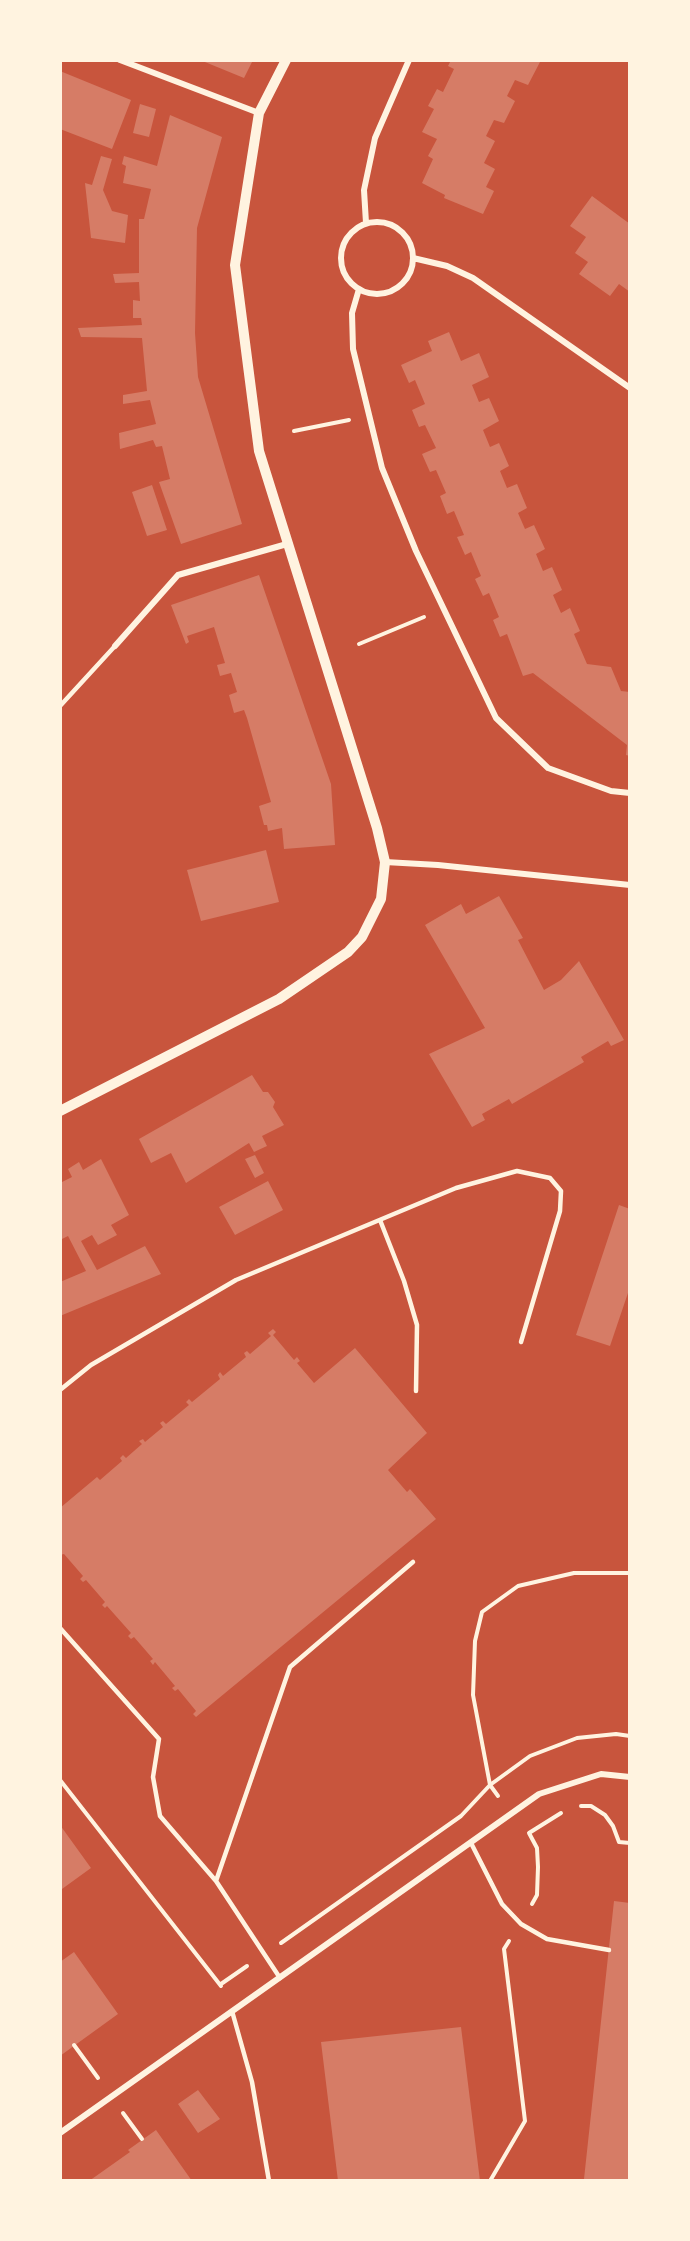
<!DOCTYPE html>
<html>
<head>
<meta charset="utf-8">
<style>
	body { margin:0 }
	#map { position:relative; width:690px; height:2241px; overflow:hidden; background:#c8553d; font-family:Mulish,sans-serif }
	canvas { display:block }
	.frame { position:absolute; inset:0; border:62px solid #fff3e0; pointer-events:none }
</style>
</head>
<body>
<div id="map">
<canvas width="690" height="2241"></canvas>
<div class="frame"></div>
</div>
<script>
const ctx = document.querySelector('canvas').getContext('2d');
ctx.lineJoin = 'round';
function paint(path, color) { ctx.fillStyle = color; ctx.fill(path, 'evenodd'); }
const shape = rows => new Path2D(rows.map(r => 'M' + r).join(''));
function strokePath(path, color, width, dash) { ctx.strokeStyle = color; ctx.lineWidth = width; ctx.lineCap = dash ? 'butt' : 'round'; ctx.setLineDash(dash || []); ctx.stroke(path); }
const building = shape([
	[200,60,253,60,244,78],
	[451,60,535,60,540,62,528,85,515,80,507,96,515,101,504,123,494,120,486,136,495,141,484,163,495,169,486,187,494,191,483,214,444,198,445,195,422,183,433,159,428,156,437,139,422,132,434,109,428,106,437,89,443,92,454,69,448,66],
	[60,71,131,100,112,149,60,129],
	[140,104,156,109,149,137,133,133],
	[170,115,222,137,197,228,195,333,198,377,242,524,181,544,159,482,170,479,162,446,156,447,153,440,120,449,119,433,156,424,150,400,123,404,123,395,147,391,142,338,81,337,78,328,142,325,141,318,133,318,133,300,140,301,139,282,115,283,113,274,139,273,139,219,144,219,151,189,123,183,126,166,122,164,124,156,157,166],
	[101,156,112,159,103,190,112,211,128,215,125,243,91,238,85,183,92,185],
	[592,196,630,224,630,292,619,284,610,296,579,274,588,262,575,253,586,237,570,226],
	[449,332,461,361,479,353,489,377,472,385,479,402,489,398,499,421,483,430,490,447,499,443,509,466,500,471,507,488,517,484,527,508,518,513,525,529,534,525,545,549,536,554,543,571,552,567,562,590,553,595,561,613,570,608,580,631,574,634,587,664,611,667,621,691,630,692,630,756,626,755,627,745,533,673,523,676,507,634,500,637,493,620,499,617,489,593,483,596,475,579,481,576,471,552,465,555,457,537,464,535,454,511,447,514,440,496,446,493,436,470,430,472,422,454,436,448,425,425,419,427,412,410,425,404,415,380,409,383,401,365,432,351,428,341],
	[152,485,167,530,147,536,132,492],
	[259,575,331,784,335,845,284,849,282,828,268,831,267,825,264,825,259,806,271,802,247,718,244,710,234,713,229,695,237,692,231,673,220,676,217,665,225,663,214,627,187,636,189,642,186,644,171,605],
	[266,850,279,902,201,921,187,870],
	[499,896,523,938,518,940,544,990,561,980,579,961,624,1040,611,1046,608,1041,581,1057,584,1062,512,1104,509,1099,482,1114,485,1120,472,1127,429,1054,485,1028,425,925,461,904,466,914],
	[252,1075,263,1092,268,1092,275,1102,273,1107,284,1125,262,1136,267,1146,254,1152,249,1143,186,1183,171,1153,151,1163,139,1139],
	[255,1155,264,1173,255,1178,245,1159],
	[101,1159,129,1215,111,1225,117,1235,98,1245,92,1235,81,1241,97,1270,145,1246,161,1274,60,1316,60,1282,86,1271,68,1236,60,1240,60,1183,72,1177,68,1169,79,1162,83,1170],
	[268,1181,283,1210,235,1235,219,1207],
	[619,1205,630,1209,630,1287,610,1346,576,1335],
	[273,1329,276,1332,273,1335,294,1360,297,1357,300,1361,297,1363,314,1383,355,1348,427,1433,388,1470,407,1492,410,1489,436,1519,196,1717,193,1714,196,1711,178,1689,175,1691,172,1688,175,1686,155,1662,153,1665,150,1661,153,1659,134,1637,131,1639,128,1636,131,1633,107,1606,105,1608,102,1605,105,1602,86,1580,83,1582,80,1579,83,1576,64,1554,60,1555,60,1508,97,1477,100,1480,122,1461,120,1458,123,1455,126,1458,142,1444,139,1441,143,1439,145,1442,163,1427,160,1423,163,1421,166,1424,189,1405,186,1402,189,1399,192,1402,220,1379,218,1375,220,1372,223,1376,246,1357,244,1353,247,1351,250,1354,271,1336,268,1333],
	[60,1825,91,1868,62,1889,60,1886],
	[614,1901,630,1903,630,2181,598,2181,584,2179],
	[74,1952,118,2014,60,2056,60,1962],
	[461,2027,480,2181,338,2181,321,2042],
	[198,2090,220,2119,198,2133,178,2104],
	[156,2130,192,2181,89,2181,130,2152,128,2150]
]);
const path = shape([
	[294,431,349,420],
	[359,644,424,617],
	[60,1780,221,1986],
	[498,1796,490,1785,473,1695,475,1641,482,1612,518,1586,574,1573,630,1573],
	[581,1806,591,1806,605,1815,613,1826,619,1842,630,1843],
	[532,1904,537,1895,538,1867,537,1848,529,1833,561,1813],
	[281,1943,461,1816,490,1785,530,1756,577,1738,616,1734,630,1736],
	[221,1984,247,1966],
	[74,2045,98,2078],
	[123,2113,142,2139],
	[490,2181,525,2121,504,1949,509,1941]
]);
const service = shape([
	[60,706,115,646],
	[380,1220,404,1281,417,1325,416,1391],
	[60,1390,91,1365,236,1280,456,1188,517,1171,550,1178,561,1191,560,1211,521,1342],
	[60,1628,159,1739,153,1777,160,1816,216,1881,280,1978],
	[471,1843,502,1904,521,1924,547,1939,609,1950],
	[216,1881,290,1667,413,1562],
	[232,2011,252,2082,269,2181]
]);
const minor = shape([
	[120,60,259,113],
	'341 258a36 36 0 1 1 72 0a36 36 0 1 1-72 0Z',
	[366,223,364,190,375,138,409,60],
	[413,258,447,266,473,278,630,388],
	[359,289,352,313,353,349,382,468,416,551,496,718,548,768,611,791,630,793],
	[115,646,178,575,287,544],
	[385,862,438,865,630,885],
	[60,2133,539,1794,601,1774,630,1777]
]);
const tertiary = shape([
	[60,1111,279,999,348,952,362,937,381,899,385,862,377,828,259,451,235,265,259,113,286,60]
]);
paint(building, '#d67c66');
strokePath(path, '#fff3e0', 4);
strokePath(service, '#fff3e0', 4.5);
strokePath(minor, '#fff3e0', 6);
strokePath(tertiary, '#fff3e0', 10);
</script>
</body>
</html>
